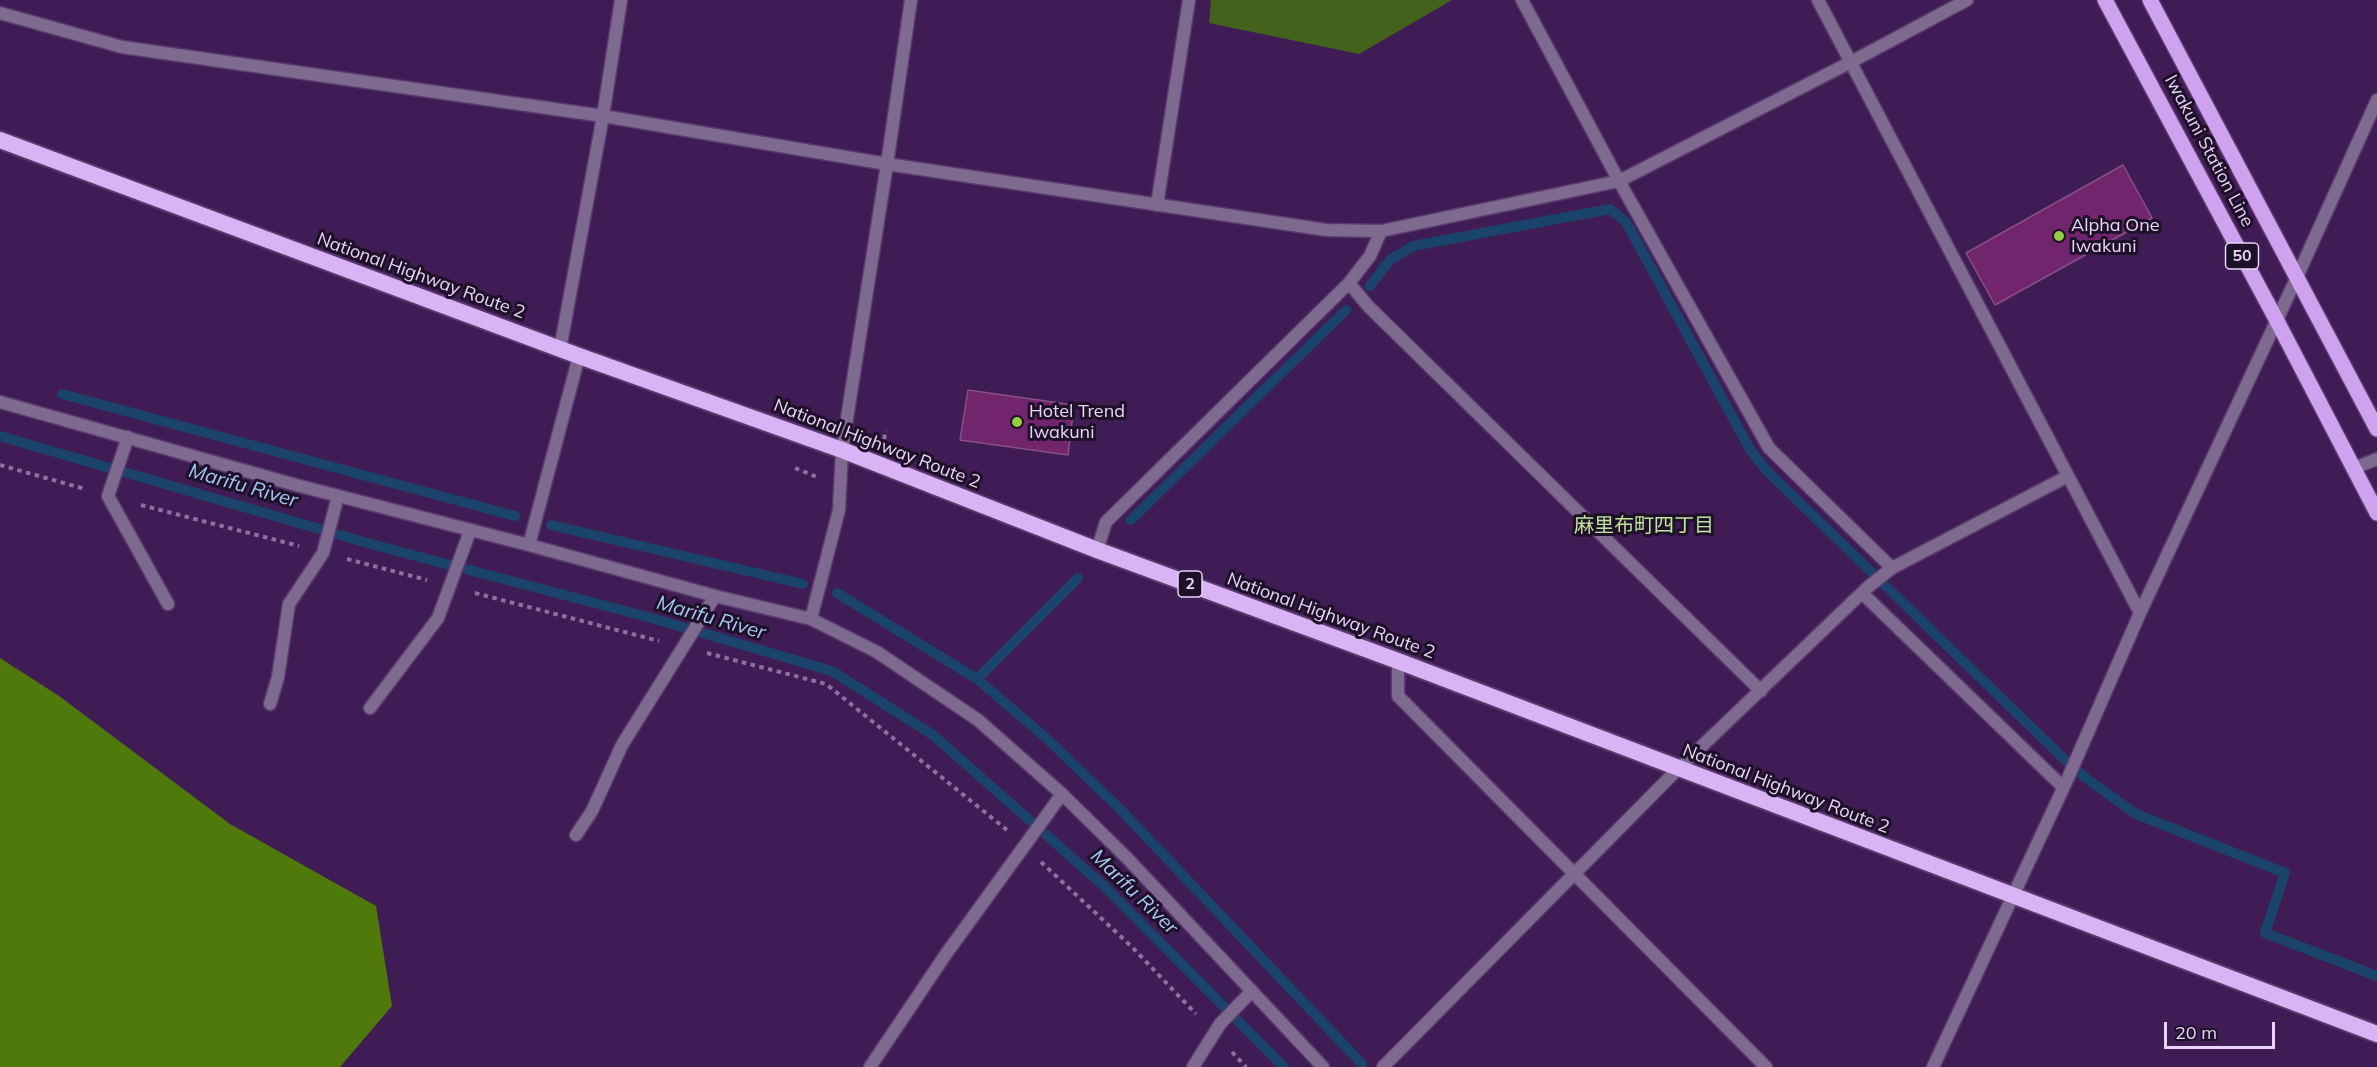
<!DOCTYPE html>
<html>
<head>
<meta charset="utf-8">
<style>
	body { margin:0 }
	#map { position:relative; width:2377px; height:1067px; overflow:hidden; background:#3f1d54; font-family:Mulish,sans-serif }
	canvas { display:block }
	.scale { position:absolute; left:2164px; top:1022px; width:111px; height:27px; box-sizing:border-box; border:3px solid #e7d4f6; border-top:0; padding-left:8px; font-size:18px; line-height:21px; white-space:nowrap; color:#e7d4f6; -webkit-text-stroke:4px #1e1028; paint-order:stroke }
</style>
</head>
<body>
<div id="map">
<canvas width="2377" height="1067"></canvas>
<div class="scale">20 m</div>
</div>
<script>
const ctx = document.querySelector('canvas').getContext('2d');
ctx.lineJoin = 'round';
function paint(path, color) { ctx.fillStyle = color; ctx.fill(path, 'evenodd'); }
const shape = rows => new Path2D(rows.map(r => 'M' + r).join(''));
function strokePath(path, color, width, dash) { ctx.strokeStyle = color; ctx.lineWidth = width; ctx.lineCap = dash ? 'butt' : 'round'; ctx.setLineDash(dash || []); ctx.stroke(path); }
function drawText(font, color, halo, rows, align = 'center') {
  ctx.font = font + ' Mulish,"Noto Sans JP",sans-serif'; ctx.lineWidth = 6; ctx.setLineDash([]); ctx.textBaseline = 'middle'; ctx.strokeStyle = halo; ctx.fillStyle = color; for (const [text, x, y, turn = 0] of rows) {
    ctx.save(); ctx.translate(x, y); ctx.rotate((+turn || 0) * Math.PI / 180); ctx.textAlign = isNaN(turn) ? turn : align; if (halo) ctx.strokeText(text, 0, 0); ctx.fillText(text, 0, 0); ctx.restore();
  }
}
const green = shape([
	[1211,0,1452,0,1359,54,1209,23]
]);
const forest = shape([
	[0,658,59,696,230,824,376,906,392,1006,340,1067,0,1067]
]);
const stream = shape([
	[1370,286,1390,260,1413,246,1610,209,1626,222,1751,451,1766,470,2062,757,2087,779,2136,814,2285,873,2265,933,2377,976],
	[62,394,515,516],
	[0,436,378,546,648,617,832,671,933,735,1104,886,1284,1067],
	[1131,520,1346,310],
	[551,525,803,584],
	[837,593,977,679,1044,736,1120,809,1362,1064],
	[977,679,1078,578]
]);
const building = shape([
	[2123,165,2152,218,1995,305,1966,253,2123,165],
	[968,390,1074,405,1068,455,960,440,968,390]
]);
const path = shape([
	[884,439,886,430],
	[0,465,85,489],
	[795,468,817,477],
	[141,505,299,546],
	[347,559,427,580],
	[475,593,659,641],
	[707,653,826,684,1007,830],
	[1041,862,1132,947,1196,1014],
	[1232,1052,1246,1067]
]);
const service = shape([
	[128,437,108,496,168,604],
	[270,704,278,677,289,604,323,553,338,496],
	[370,708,438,618,470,531],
	[576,835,592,811,622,745,715,596],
	[1193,1067,1220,1024,1252,991]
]);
const minor = shape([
	[1522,0,1619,181,1769,448,1892,568,2068,476],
	[1818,0,2140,613],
	[0,13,122,47,603,116,887,164,1326,230,1381,231,1619,181,1851,62,1967,0],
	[1157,205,1189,0],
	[1349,283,1368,306,1761,691],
	[560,349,603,116,621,0],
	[0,402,296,485,529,545,715,596,811,619,877,652,978,720,1062,794,1127,858,1323,1067],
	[2354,468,2377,459],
	[529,545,579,356],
	[1097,550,1106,522,1349,283,1370,256,1381,231],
	[1862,593,2063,787],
	[811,619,839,510,842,450,887,164,911,0],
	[1398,661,1398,696,1766,1067],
	[870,1067,946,954,1062,794],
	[1383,1067,1678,769,1868,587,1892,568],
	[1933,1067,2068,778,2140,613,2297,277,2377,100]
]);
const primary = shape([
	[2105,0,2276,319,2377,513],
	[2150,0,2377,429]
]);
const trunk = shape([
	[0,140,579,356,842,450,1097,550,1398,661,2377,1034]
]);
const markers = [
	[2059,236,6,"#90cd41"],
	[1017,422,6,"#90cd41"]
];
const shields = [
	[2242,256,33],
	[1190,584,24]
];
const shieldNames = [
	["50",2242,256],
	["2",1190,584]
];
const streetNames = [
	["Iwakuni Station Line",2209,151,62],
	["National Highway Route 2",421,276,20],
	["National Highway Route 2",877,444,21],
	["National Highway Route 2",1331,616,20],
	["National Highway Route 2",1786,789,21]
];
const poiNames = [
	["Alpha One",2071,226],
	["Iwakuni",2071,247],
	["Hotel Trend",1029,412],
	["Iwakuni",1029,433]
];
const waterNames = [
	["Marifu River",243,486,16],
	["Marifu River",711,618,16],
	["Marifu River",1134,892,44]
];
const neighbourhoodNames = [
	["麻里布町四丁目",1644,526]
];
paint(green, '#43621c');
paint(forest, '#4f790a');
strokePath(stream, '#1a446c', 10);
paint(building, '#70256c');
strokePath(building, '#875182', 1.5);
strokePath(service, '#5a3a6e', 15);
strokePath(minor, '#5a3a6e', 15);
strokePath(primary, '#5a3a6e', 18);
strokePath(trunk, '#5a3a6e', 20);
strokePath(path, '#8c719e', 4, [4.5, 4.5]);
strokePath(service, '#7f6a8f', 12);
strokePath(minor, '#7f6a8f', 12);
strokePath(primary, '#cfa2f0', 15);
strokePath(trunk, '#dab3f6', 16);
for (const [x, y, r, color] of markers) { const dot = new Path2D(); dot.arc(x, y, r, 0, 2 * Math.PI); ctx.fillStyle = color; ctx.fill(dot); strokePath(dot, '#1e1028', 2); }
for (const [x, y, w] of shields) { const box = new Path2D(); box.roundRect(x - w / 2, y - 13, w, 26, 4.5); ctx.fillStyle = '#1e1028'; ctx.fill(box); strokePath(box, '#e7d4f6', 1.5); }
drawText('bold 16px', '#e7d4f6', null, shieldNames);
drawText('18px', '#e7d4f6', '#1e1028', streetNames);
drawText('18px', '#e7d4f6', '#1e1028', poiNames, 'left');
drawText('italic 20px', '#a4c8ef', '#1e1028', waterNames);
drawText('20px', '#bfe29c', '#1e1028', neighbourhoodNames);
</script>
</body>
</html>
